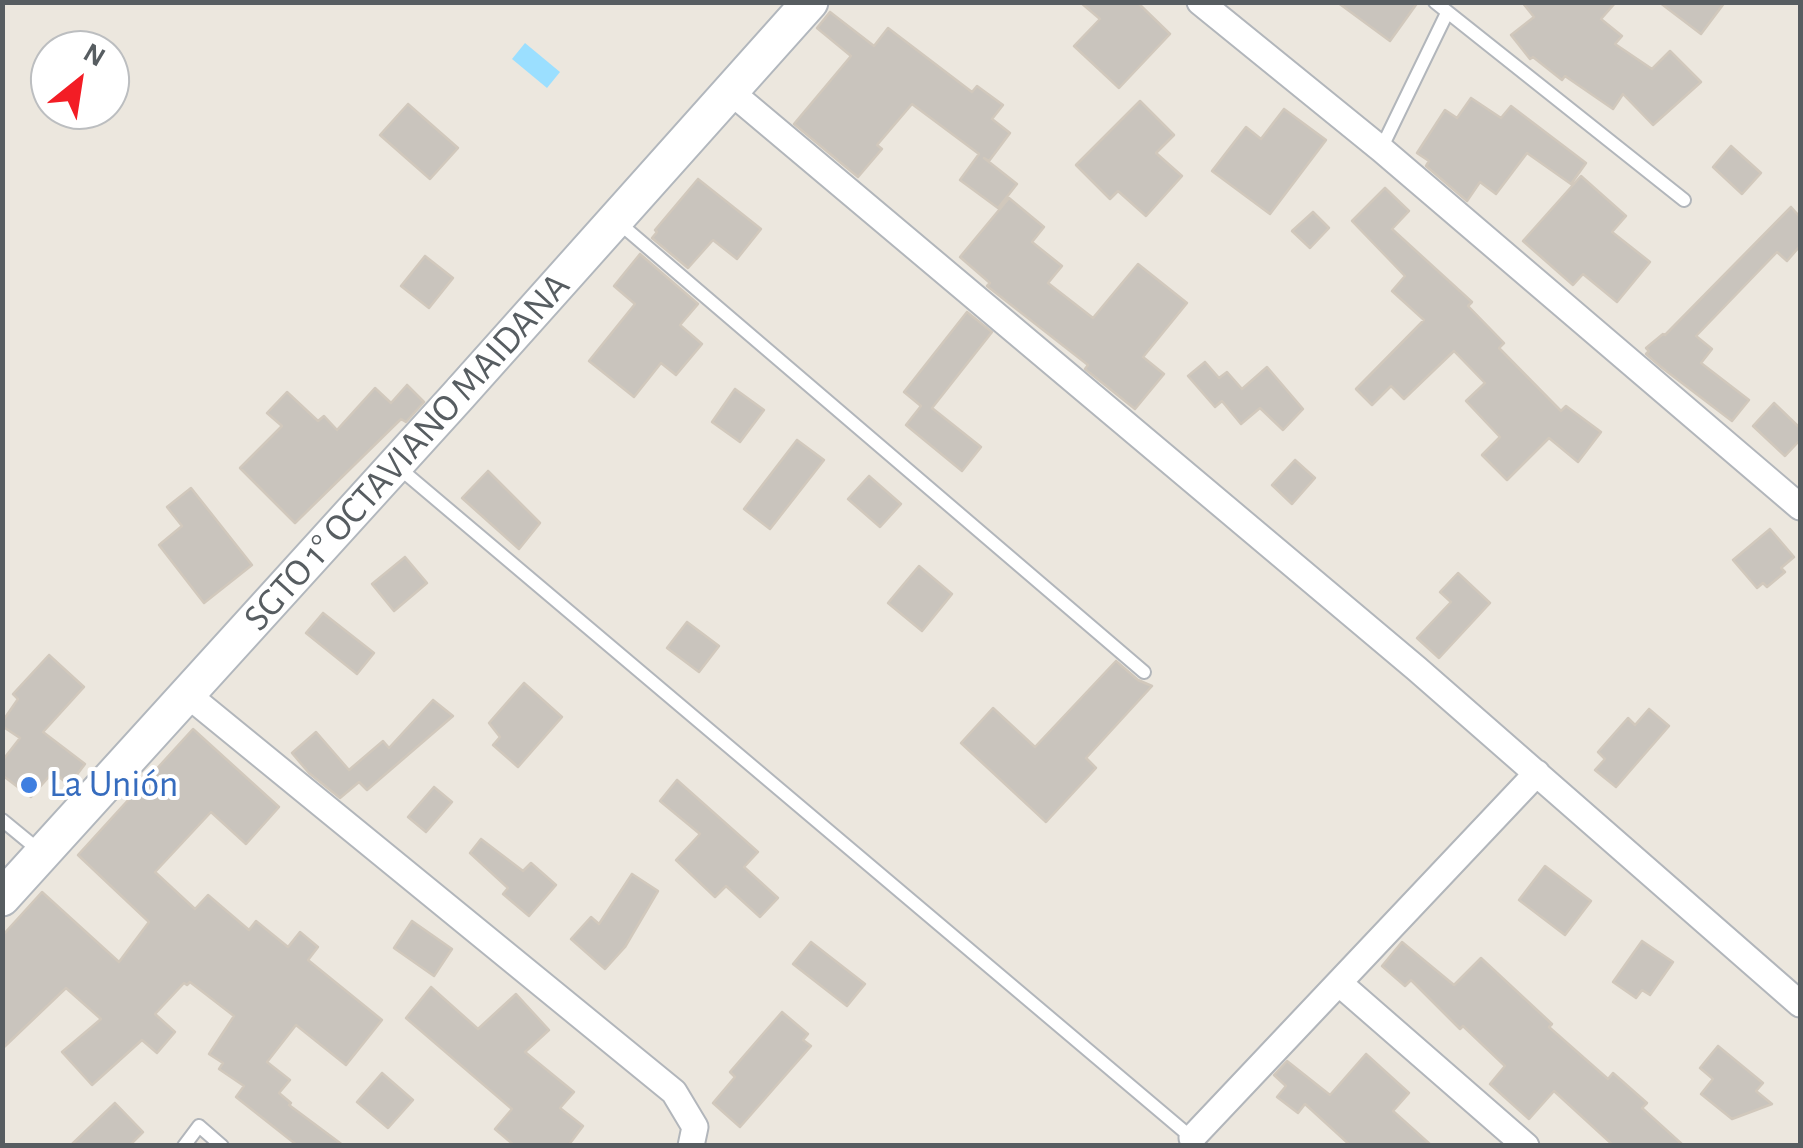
<!DOCTYPE html>
<html>
<head>
<meta charset="utf-8">
<style>
	body { margin:0 }
	#map { position:relative; width:1803px; height:1148px; overflow:hidden; background:#ece7de; font-family:"Alegreya Sans",sans-serif }
	canvas { display:block }
	.frame { position:absolute; inset:0; border:5px solid #575d61; pointer-events:none }
	.north { position:absolute; left:30px; top:30px; width:100px; height:100px; box-sizing:border-box; background:#fff; border:2px solid #bcbec0; border-radius:50%; rotate:30deg; font-size:28px; font-weight:700; line-height:40px; text-align:center; color:#575d61 }
	.north::after { content:''; display:block; margin:auto; width:35px; height:45px; background:#f31d25; clip-path:polygon(50% 0,100% 100%,50% 72%,0 100%) }
</style>
</head>
<body>
<div id="map">
<canvas width="1803" height="1148"></canvas>
<div class="frame"></div>
<div class="north">N</div>
</div>
<script>
const ctx = document.querySelector('canvas').getContext('2d');
ctx.lineJoin = 'round';
function paint(path, color) { ctx.fillStyle = color; ctx.fill(path, 'evenodd'); }
const shape = rows => new Path2D(rows.map(r => 'M' + r).join(''));
function strokePath(path, color, width, dash) { ctx.strokeStyle = color; ctx.lineWidth = width; ctx.lineCap = dash ? 'butt' : 'round'; ctx.setLineDash(dash || []); ctx.stroke(path); }
function drawText(font, color, halo, rows, align = 'center') {
  ctx.font = font + ' "Alegreya Sans",sans-serif'; ctx.lineWidth = 8; ctx.setLineDash([]); ctx.textBaseline = 'middle'; ctx.strokeStyle = halo; ctx.fillStyle = color; for (const [text, x, y, turn = 0] of rows) {
    ctx.save(); ctx.translate(x, y); ctx.rotate((+turn || 0) * Math.PI / 180); ctx.textAlign = isNaN(turn) ? turn : align; if (halo) ctx.strokeText(text, 0, 0); ctx.fillText(text, 0, 0); ctx.restore();
  }
}
const water = shape([
	[525,43,560,72,547,88,512,59]
]);
const building = shape([
	[1080,2,1137,2,1170,34,1119,88,1074,46,1100,19,1080,2],
	[1337,2,1418,2,1390,41,1337,2],
	[1522,2,1616,2,1601,19,1622,36,1615,44,1652,69,1670,51,1701,82,1653,125,1623,94,1613,109,1565,76,1562,80,1533,57,1530,59,1511,35,1534,17,1522,2],
	[1659,2,1725,2,1701,34,1659,2],
	[830,12,874,46,888,28,972,92,977,86,1003,105,992,119,1010,133,989,161,984,158,1017,184,998,208,960,180,979,154,912,104,877,145,882,149,858,177,794,124,851,56,817,28,830,12],
	[1471,98,1501,118,1511,106,1586,163,1571,184,1527,153,1496,194,1480,182,1467,201,1426,166,1429,161,1417,153,1445,110,1457,118,1471,98],
	[1140,101,1174,135,1156,153,1182,176,1146,216,1118,191,1110,199,1076,165,1140,101],
	[408,104,458,148,430,179,380,135,408,104],
	[1284,109,1326,140,1270,214,1212,171,1246,127,1261,139,1284,109],
	[1731,146,1761,173,1742,194,1713,167,1731,146],
	[1581,176,1626,216,1612,232,1650,262,1617,302,1583,274,1573,285,1523,241,1581,176],
	[698,179,761,229,737,259,713,240,688,268,652,238,657,232,655,230,698,179],
	[1385,188,1409,211,1392,229,1472,302,1468,306,1504,343,1499,348,1561,411,1566,406,1601,432,1578,462,1549,438,1507,480,1482,455,1500,437,1466,401,1485,383,1454,351,1404,399,1391,386,1372,405,1356,389,1424,320,1392,291,1405,276,1352,221,1385,188],
	[1009,198,1044,227,1032,242,1062,266,1048,283,1093,318,1138,264,1187,303,1143,357,1164,374,1135,409,1085,369,1088,365,987,286,990,283,960,257,1009,198],
	[1791,207,1800,217,1800,246,1787,261,1777,252,1696,336,1712,349,1701,363,1749,400,1732,421,1661,367,1646,354,1649,351,1646,348,1663,334,1665,335,1791,207],
	[1313,212,1329,228,1310,248,1292,231,1313,212],
	[640,254,698,304,680,325,702,344,676,375,661,363,634,397,589,361,635,304,614,286,640,254],
	[425,256,453,278,429,308,401,286,425,256],
	[967,312,992,332,932,408,981,447,962,471,906,425,921,406,904,392,967,312],
	[1205,362,1219,378,1227,372,1242,389,1267,367,1303,409,1283,430,1260,408,1241,424,1222,401,1215,407,1188,376,1205,362],
	[407,385,424,402,406,422,401,419,295,523,240,468,282,426,267,413,287,392,318,421,324,416,337,430,375,388,391,403,407,385],
	[735,389,764,410,740,442,712,422,735,389],
	[1774,403,1800,428,1800,440,1785,456,1753,426,1774,403],
	[797,440,824,460,770,529,744,509,797,440],
	[1295,460,1315,478,1292,504,1272,485,1295,460],
	[488,471,540,523,519,549,462,498,488,471],
	[869,476,901,504,880,527,848,499,869,476],
	[191,488,252,565,204,603,159,545,182,526,167,507,191,488],
	[1770,529,1794,557,1781,568,1785,572,1767,587,1763,583,1757,588,1733,560,1770,529],
	[405,557,427,583,394,611,372,584,405,557],
	[919,566,952,594,922,631,888,603,919,566],
	[1458,573,1490,603,1439,658,1417,638,1451,602,1440,592,1458,573],
	[323,613,374,653,357,674,306,633,323,613],
	[687,622,719,646,699,672,667,648,687,622],
	[49,655,84,687,43,732,85,764,69,785,53,772,31,797,2,775,2,761,20,738,2,726,2,722,18,699,13,694,49,655],
	[1116,661,1138,680,1152,686,1086,758,1096,768,1046,822,961,743,993,708,1035,747,1116,661],
	[524,683,562,717,518,767,493,745,500,737,489,723,524,683],
	[433,700,453,716,367,790,359,782,340,798,309,773,292,753,316,732,349,770,383,741,389,748,433,700],
	[1649,709,1669,726,1616,787,1595,770,1605,759,1598,752,1628,718,1635,725,1649,709],
	[193,729,279,807,246,844,211,812,155,872,195,909,208,895,249,930,256,921,288,947,300,932,318,947,308,960,382,1020,346,1065,296,1025,267,1062,290,1080,279,1093,291,1103,289,1105,344,1146,298,1146,236,1097,244,1086,219,1069,223,1063,209,1054,234,1016,190,982,187,985,184,983,155,1014,175,1032,157,1053,142,1040,92,1085,62,1052,101,1019,66,988,2,1049,2,936,42,892,119,962,149,922,78,855,193,729],
	[677,780,758,852,744,867,778,898,760,917,726,886,715,897,676,860,700,834,660,801,677,780],
	[434,787,452,802,426,832,408,817,434,787],
	[481,839,523,871,531,863,556,885,529,916,503,894,508,888,470,853,481,839],
	[1545,866,1591,901,1565,935,1519,900,1545,866],
	[632,874,658,891,625,947,605,969,571,939,591,917,599,924,632,874],
	[412,921,452,949,434,976,394,948,412,921],
	[1642,941,1673,962,1650,995,1642,990,1636,998,1613,982,1642,941],
	[811,942,865,984,847,1006,793,964,811,942],
	[1402,942,1454,985,1481,958,1552,1024,1549,1027,1608,1079,1613,1073,1647,1103,1642,1108,1684,1146,1614,1146,1554,1091,1529,1119,1490,1084,1505,1066,1463,1026,1460,1029,1411,980,1405,986,1382,966,1402,942],
	[431,987,478,1029,516,994,549,1030,525,1052,574,1092,560,1108,583,1126,568,1146,515,1146,495,1129,512,1109,406,1018,431,987],
	[782,1012,808,1034,803,1040,811,1046,740,1127,713,1103,735,1077,730,1072,782,1012],
	[1718,1046,1763,1083,1756,1091,1772,1104,1732,1119,1701,1094,1713,1079,1700,1068,1718,1046],
	[1366,1054,1409,1093,1393,1111,1432,1146,1351,1146,1305,1104,1298,1113,1277,1097,1286,1086,1274,1075,1287,1061,1330,1095,1366,1054],
	[382,1073,413,1100,388,1128,357,1102,382,1073],
	[115,1103,143,1132,129,1146,70,1146,115,1103]
]);
const lane = shape([
	[1435,2,1684,200],
	[1381,149,1447,13],
	[618,222,1144,672],
	[398,467,1192,1138],
	[2,820,41,852],
	[184,1146,199,1126,222,1146]
]);
const street = shape([
	[1200,2,1381,149,1800,507],
	[731,92,1417,669,1800,1004],
	[188,695,674,1092,695,1127,691,1146],
	[1339,983,1526,1146],
	[1192,1138,1537,773]
]);
const secondary = shape([
	[2,898,457,397,810,2]
]);
const markers = [
	[29,785,10,"#3f7fe0"]
];
const streetNames = [
	["SGTO 1° OCTAVIANO MAIDANA",407,452,-48]
];
const shopNames = [
	["La Unión",49,785]
];
paint(water, '#9bdfff');
paint(building, '#c9c4bd');
strokePath(building, '#d1c8bc', 2.5);
strokePath(lane, '#b2b6bb', 16);
strokePath(street, '#b2b6bb', 29);
strokePath(secondary, '#b2b7bd', 39);
strokePath(lane, '#fff', 12);
strokePath(street, '#fff', 25);
strokePath(secondary, '#fff', 35);
for (const [x, y, r, color] of markers) { const dot = new Path2D(); dot.arc(x, y, r, 0, 2 * Math.PI); ctx.fillStyle = color; ctx.fill(dot); strokePath(dot, '#fff', 4); }
drawText('38px', '#575d61', '#fff', streetNames);
drawText('38px', '#366cbe', '#fff', shopNames, 'left');
</script>
</body>
</html>
